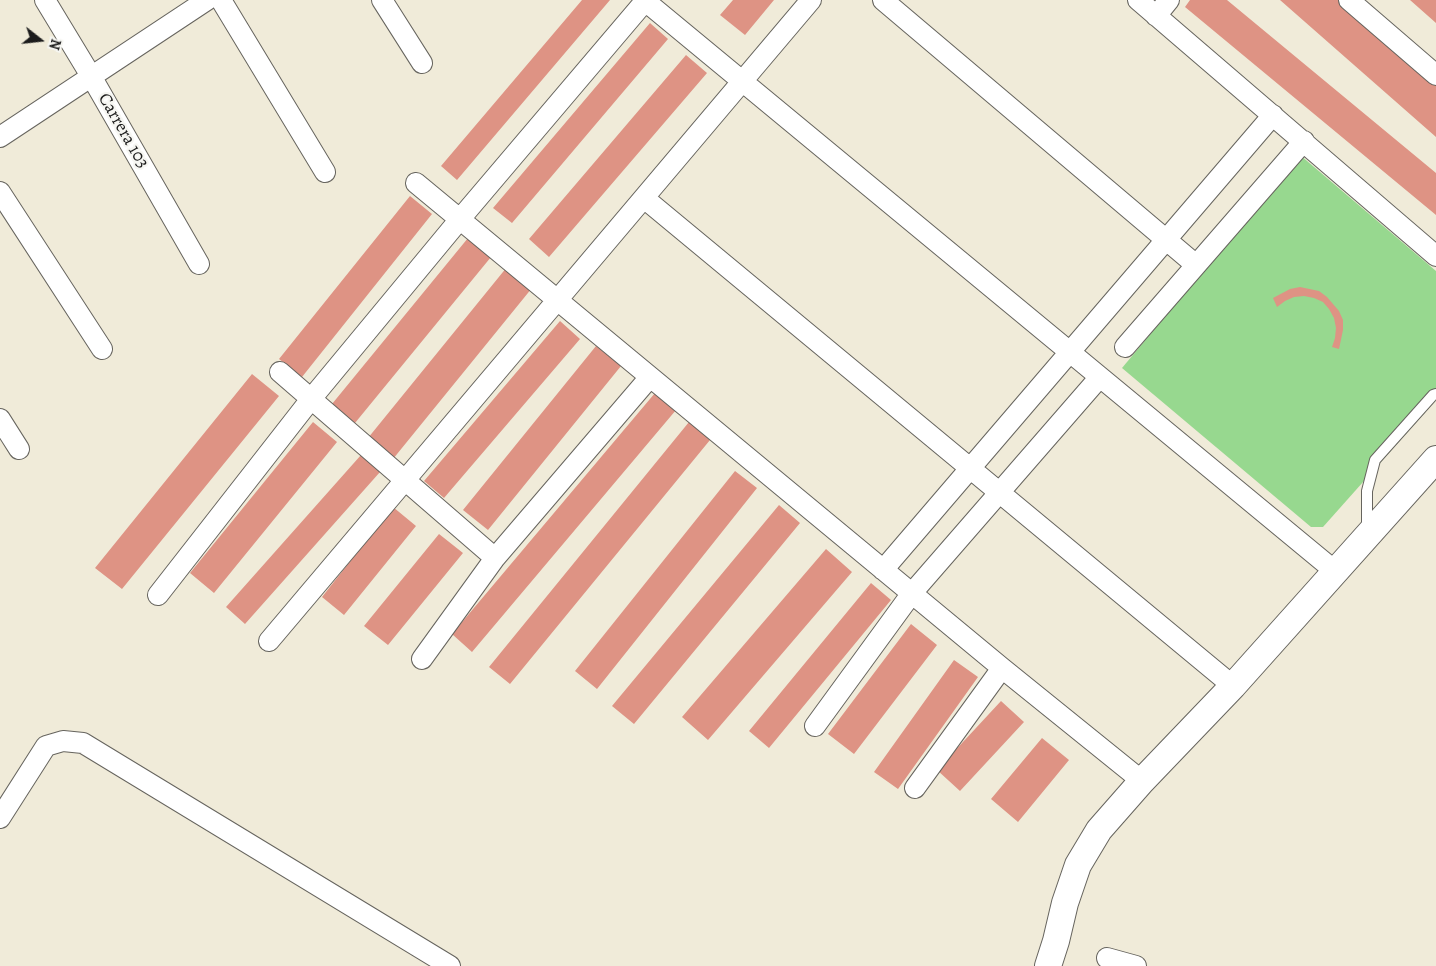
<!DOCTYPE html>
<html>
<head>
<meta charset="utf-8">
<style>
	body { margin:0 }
	#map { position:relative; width:1436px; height:966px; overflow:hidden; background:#f0ebd9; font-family:Alegreya,serif }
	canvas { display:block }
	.north { position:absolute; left:15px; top:15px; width:50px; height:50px; -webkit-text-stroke:4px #f6f6f2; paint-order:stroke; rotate:106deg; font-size:14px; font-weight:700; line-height:20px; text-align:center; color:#1c1c1c }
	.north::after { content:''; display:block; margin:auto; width:18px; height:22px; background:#1c1c1c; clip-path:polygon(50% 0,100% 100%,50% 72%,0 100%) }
</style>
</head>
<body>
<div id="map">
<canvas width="1436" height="966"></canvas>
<div class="north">N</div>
</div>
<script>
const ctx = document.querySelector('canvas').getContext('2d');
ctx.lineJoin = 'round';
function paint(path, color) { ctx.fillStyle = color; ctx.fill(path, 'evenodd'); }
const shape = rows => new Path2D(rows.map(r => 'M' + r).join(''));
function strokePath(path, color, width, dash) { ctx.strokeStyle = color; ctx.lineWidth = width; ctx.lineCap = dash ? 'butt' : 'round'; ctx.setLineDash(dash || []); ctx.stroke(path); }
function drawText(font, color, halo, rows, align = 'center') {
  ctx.font = font + ' Alegreya,serif'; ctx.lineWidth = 4.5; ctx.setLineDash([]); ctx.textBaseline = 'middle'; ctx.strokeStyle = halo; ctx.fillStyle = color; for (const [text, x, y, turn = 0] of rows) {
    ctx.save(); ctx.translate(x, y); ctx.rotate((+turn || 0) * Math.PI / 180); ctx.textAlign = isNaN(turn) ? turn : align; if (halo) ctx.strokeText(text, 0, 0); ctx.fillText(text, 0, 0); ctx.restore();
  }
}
const green = shape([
	[1300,155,1436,271,1436,400,1323,527,1311,527,1122,368]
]);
const building = shape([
	[582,0,610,0,457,180,441,166],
	[733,0,774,0,745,35,720,15],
	[1190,0,1227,0,1436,173,1436,215,1185,7],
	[1280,0,1344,0,1436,81,1436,137],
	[1410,0,1436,0,1436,23],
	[650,23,668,39,512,223,493,208],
	[686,55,707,73,549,257,529,239],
	[410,196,432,214,302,377,279,359],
	[468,238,491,257,355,423,332,404],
	[507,267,532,288,393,459,368,438],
	[1300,287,1319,291,1327,297,1339,311,1343,320,1343,330,1339,349,1332,347,1335,338,1336,328,1334,318,1329,309,1323,302,1314,298,1304,296,1294,297,1285,301,1277,307,1273,298,1290,289],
	[560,321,580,339,444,498,424,481],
	[596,346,621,366,488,530,463,510],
	[252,374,279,396,122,589,95,568],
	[655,393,676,410,472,652,452,634],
	[313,422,337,442,214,593,190,573],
	[689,422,710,440,510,684,489,667],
	[361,455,380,472,245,624,226,607],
	[735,471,757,488,597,689,575,671],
	[779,505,800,523,634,724,612,706],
	[393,507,416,526,344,615,322,597],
	[439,534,463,553,388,645,364,626],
	[826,549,852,572,708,740,682,717],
	[871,583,891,600,769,748,749,731],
	[911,624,937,645,854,754,828,734],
	[954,660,978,677,898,789,874,772],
	[1001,701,1024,722,960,791,937,770],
	[1042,738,1069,760,1018,822,991,799]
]);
const service = shape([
	[1367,531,1367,491,1375,460,1433,395,1436,394]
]);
const minor = shape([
	[45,0,91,76,199,264],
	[221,0,325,172],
	[382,0,422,63],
	[644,0,1336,572],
	[883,0,1196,265],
	[1138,0,1436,256],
	[1349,0,1436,75],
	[1156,16,1169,0],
	[0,137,207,0],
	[416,183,1002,668,1142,781],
	[0,192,102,349],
	[644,198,1233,686],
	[1125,347,1304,141],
	[280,372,495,558],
	[0,419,19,449],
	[883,570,1273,115],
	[158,595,311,399,460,219,646,0],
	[269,641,811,0],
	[422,659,495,558,650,377],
	[815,726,912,593,1099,378],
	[915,788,1002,668],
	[0,818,46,746,63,741,83,743,450,966],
	[1107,958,1136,966]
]);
const tertiary = shape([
	[1048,966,1056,941,1065,903,1078,865,1099,830,1142,781,1233,686,1436,459]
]);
const streetNames = [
	["Carrera 103",123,131,60]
];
paint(green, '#97d88f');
paint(building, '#de9384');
strokePath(service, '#66645e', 12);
strokePath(minor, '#66645e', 22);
strokePath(tertiary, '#66645e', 28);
strokePath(service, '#fff', 10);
strokePath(minor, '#fff', 20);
strokePath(tertiary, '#fff', 26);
drawText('18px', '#1c1c1c', '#f6f6f2', streetNames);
</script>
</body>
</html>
